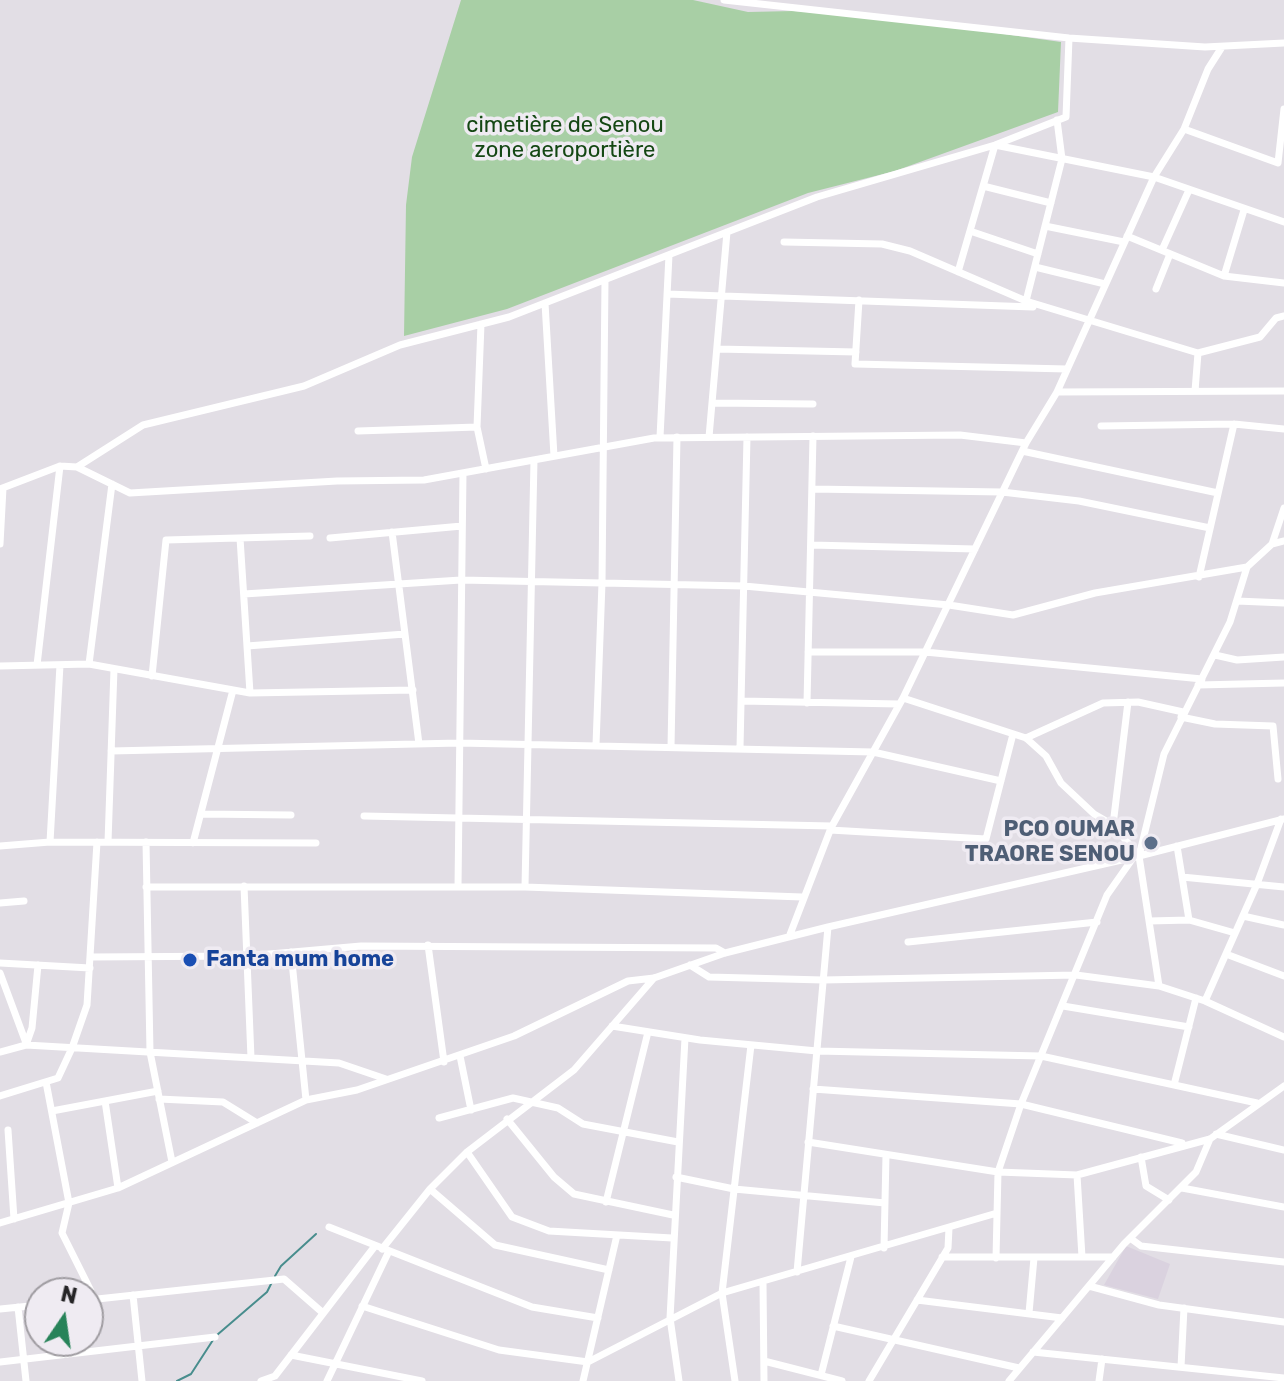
<!DOCTYPE html>
<html>
<head>
<meta charset="utf-8">
<style>
	body { margin:0 }
	#map { position:relative; width:1284px; height:1381px; overflow:hidden; background:#e2dee5; font-family:Rubik,sans-serif }
	canvas { display:block }
	.north { position:absolute; left:24px; top:1277px; width:80px; height:80px; box-sizing:border-box; background:#efebf2; border:2px solid #9f9ca1; border-radius:50%; rotate:13deg; font-size:22px; font-weight:700; line-height:32px; text-align:center; color:#262527 }
	.north::after { content:''; display:block; margin:auto; width:28px; height:36px; background:#278359; clip-path:polygon(50% 0,100% 100%,50% 72%,0 100%) }
</style>
</head>
<body>
<div id="map">
<canvas width="1284" height="1381"></canvas>
<div class="north">N</div>
</div>
<script>
const ctx = document.querySelector('canvas').getContext('2d');
ctx.lineJoin = 'round';
function paint(path, color) { ctx.fillStyle = color; ctx.fill(path, 'evenodd'); }
const shape = rows => new Path2D(rows.map(r => 'M' + r).join(''));
function strokePath(path, color, width, dash) { ctx.strokeStyle = color; ctx.lineWidth = width; ctx.lineCap = dash ? 'butt' : 'round'; ctx.setLineDash(dash || []); ctx.stroke(path); }
function drawText(font, color, halo, rows, align = 'center') {
  ctx.font = font + ' Rubik,sans-serif'; ctx.lineWidth = 7; ctx.setLineDash([]); ctx.textBaseline = 'middle'; ctx.strokeStyle = halo; ctx.fillStyle = color; for (const [text, x, y, turn = 0] of rows) {
    ctx.save(); ctx.translate(x, y); ctx.rotate((+turn || 0) * Math.PI / 180); ctx.textAlign = isNaN(turn) ? turn : align; if (halo) ctx.strokeText(text, 0, 0); ctx.fillText(text, 0, 0); ctx.restore();
  }
}
const built = shape([
	[1126,1246,1170,1264,1158,1299,1104,1285]
]);
const green = shape([
	[461,0,693,0,748,12,794,11,897,19,1061,42,1058,112,895,171,808,193,507,309,404,336,406,205,412,157]
]);
const stream = shape([
	[275,1276,281,1266,316,1234],
	[217,1335,267,1292,272,1282],
	[177,1381,191,1374,213,1340]
]);
const street = shape([
	[724,0,1069,38,1205,47,1284,43],
	[1057,120,1062,159,1026,301,1198,353,1260,337,1276,318,1284,316],
	[1184,129,1278,163,1284,109],
	[983,186,1051,203],
	[1045,226,1124,242],
	[970,231,1038,254],
	[1127,236,1224,276,1284,283],
	[784,242,882,244,910,251,1026,301],
	[1162,250,1189,190],
	[1035,267,1105,284],
	[958,272,995,145,1154,177,1284,222],
	[1224,276,1244,210],
	[1156,289,1170,254],
	[667,294,1033,307],
	[859,300,855,364,1067,369],
	[545,303,554,456],
	[481,324,477,427,486,469],
	[717,349,856,352],
	[1195,391,1198,353],
	[1057,392,1284,391],
	[712,403,813,404],
	[1101,426,1234,424,1284,429],
	[358,431,477,427],
	[660,437,669,255],
	[709,437,727,232],
	[1022,451,1218,493],
	[77,467,143,425,304,386,400,345,509,317,817,197,995,145,1066,117,1069,38],
	[0,489,60,466,77,467,130,493,337,481,424,480,654,438,960,435,1026,443],
	[812,489,1002,492,1079,501,1210,528],
	[392,532,419,744],
	[240,538,250,693],
	[330,538,462,526],
	[0,544,3,488],
	[1272,544,1284,508],
	[811,545,975,549],
	[1199,577,1234,424],
	[244,594,461,580,744,586,949,605,1013,615,1095,593,1247,567],
	[1237,601,1284,603],
	[247,646,405,634],
	[808,652,925,652,1202,679],
	[1215,655,1237,660,1284,657],
	[89,664,112,484],
	[37,665,60,466],
	[0,666,89,664,250,693,413,690],
	[152,676,166,540,310,536],
	[1198,685,1284,683],
	[741,701,899,704],
	[807,703,813,436],
	[1181,717,1215,724,1273,726,1278,779],
	[1026,738,1103,703,1138,702,1183,712],
	[596,745,602,583,605,280],
	[671,747,677,437],
	[740,748,747,437],
	[111,751,459,743,873,752,1001,781],
	[201,814,291,815],
	[364,816,832,826,903,698],
	[1113,825,1128,702],
	[830,830,986,839,1013,734],
	[50,842,60,665],
	[108,842,114,669],
	[146,842,150,1052,172,1162],
	[193,843,233,690],
	[0,846,50,842,316,843],
	[1177,846,1189,920],
	[1139,856,1113,825,1094,814,1061,783,1046,756,1026,738,903,698,1026,443,1057,392,1154,177,1184,129,1208,69,1222,47],
	[1182,877,1284,887],
	[244,886,251,1058],
	[146,887,525,887,802,897],
	[458,887,463,473],
	[525,887,534,460],
	[0,903,24,901],
	[1243,916,1284,925],
	[1149,921,1189,920,1235,933],
	[789,937,831,828],
	[908,942,1097,922],
	[428,945,444,1062],
	[291,952,306,1100],
	[1226,954,1284,976],
	[91,957,247,956,361,946,716,948,725,953],
	[0,963,90,968],
	[690,965,709,977,823,980,1076,975,1159,986,1205,1001,1284,1037],
	[0,973,26,1043],
	[1159,986,1139,856,1164,754,1230,622,1247,567,1272,544,1284,541],
	[1205,1001,1257,884,1281,819],
	[1063,1006,1189,1027],
	[612,1026,700,1040,817,1051,1041,1056,1257,1103],
	[26,1045,32,1028,38,965],
	[0,1052,26,1045,339,1063,386,1079],
	[460,1056,471,1110],
	[46,1082,69,1203,62,1233,95,1299],
	[1174,1085,1196,998],
	[813,1089,1021,1104,1182,1143],
	[0,1096,58,1078,72,1048,87,1005,97,842],
	[159,1099,223,1102,257,1123],
	[105,1101,118,1188],
	[52,1111,158,1091],
	[439,1118,513,1098,558,1108,583,1124,678,1142],
	[507,1119,554,1177,574,1194,673,1215],
	[8,1130,14,1219],
	[1216,1134,1284,1150],
	[808,1142,998,1172,1077,1175,1210,1139,1284,1086],
	[467,1152,512,1217,549,1231,672,1238],
	[1141,1157,1146,1186,1169,1200],
	[1077,1175,1082,1257],
	[676,1177,734,1189,885,1203],
	[1182,1188,1284,1207],
	[430,1189,495,1245,609,1270],
	[606,1202,648,1032],
	[0,1223,118,1188,306,1100,357,1090,514,1036,628,981,654,978,725,953,828,927,1139,856,1284,819],
	[329,1227,532,1307,598,1318],
	[1130,1238,1141,1246,1284,1262],
	[884,1248,886,1155],
	[382,1249,430,1189,467,1152,574,1070,654,978],
	[942,1257,1113,1257],
	[996,1258,998,1172,1021,1104,1107,895,1133,858],
	[797,1272,828,927],
	[763,1282,764,1381],
	[1089,1286,1159,1305,1284,1322],
	[133,1295,142,1381],
	[88,1300,284,1279,323,1313],
	[917,1300,1062,1318],
	[362,1306,499,1350,588,1362,722,1293,997,1213],
	[18,1307,26,1381],
	[0,1309,40,1305],
	[1029,1313,1034,1258],
	[833,1326,1019,1368],
	[1033,1352,1284,1378],
	[291,1355,422,1381],
	[764,1361,842,1381],
	[0,1362,215,1337],
	[1181,1367,1184,1308],
	[821,1375,851,1257],
	[261,1381,275,1376,375,1246],
	[327,1381,389,1251],
	[583,1381,617,1235],
	[679,1381,670,1318,685,1038],
	[735,1381,722,1293,751,1045],
	[869,1381,948,1248,949,1228],
	[1009,1381,1124,1244,1196,1172,1210,1139],
	[1099,1381,1102,1359]
]);
const markers = [
	[1151,843,8,"#5c6f8a"],
	[190,960,8,"#1a4fb4"]
];
const parkNames = [
	["cimetière de Senou",565,126],
	["zone aeroportière",565,151]
];
const serviceNames = [
	["PCO OUMAR",1135,830],
	["TRAORE SENOU",1135,855]
];
const transitNames = [
	["Fanta mum home",206,960]
];
paint(built, '#dad2df');
paint(green, '#a8cfa5');
strokePath(stream, '#488d8d', 2);
strokePath(street, '#fff', 7);
for (const [x, y, r, color] of markers) { const dot = new Path2D(); dot.arc(x, y, r, 0, 2 * Math.PI); ctx.fillStyle = color; ctx.fill(dot); strokePath(dot, '#efebf2', 3); }
drawText('22px', '#144713', '#efebf2', parkNames);
drawText('bold 22px', '#4e5e75', '#efebf2', serviceNames, 'right');
drawText('bold 22px', '#164399', '#efebf2', transitNames, 'left');
</script>
</body>
</html>
